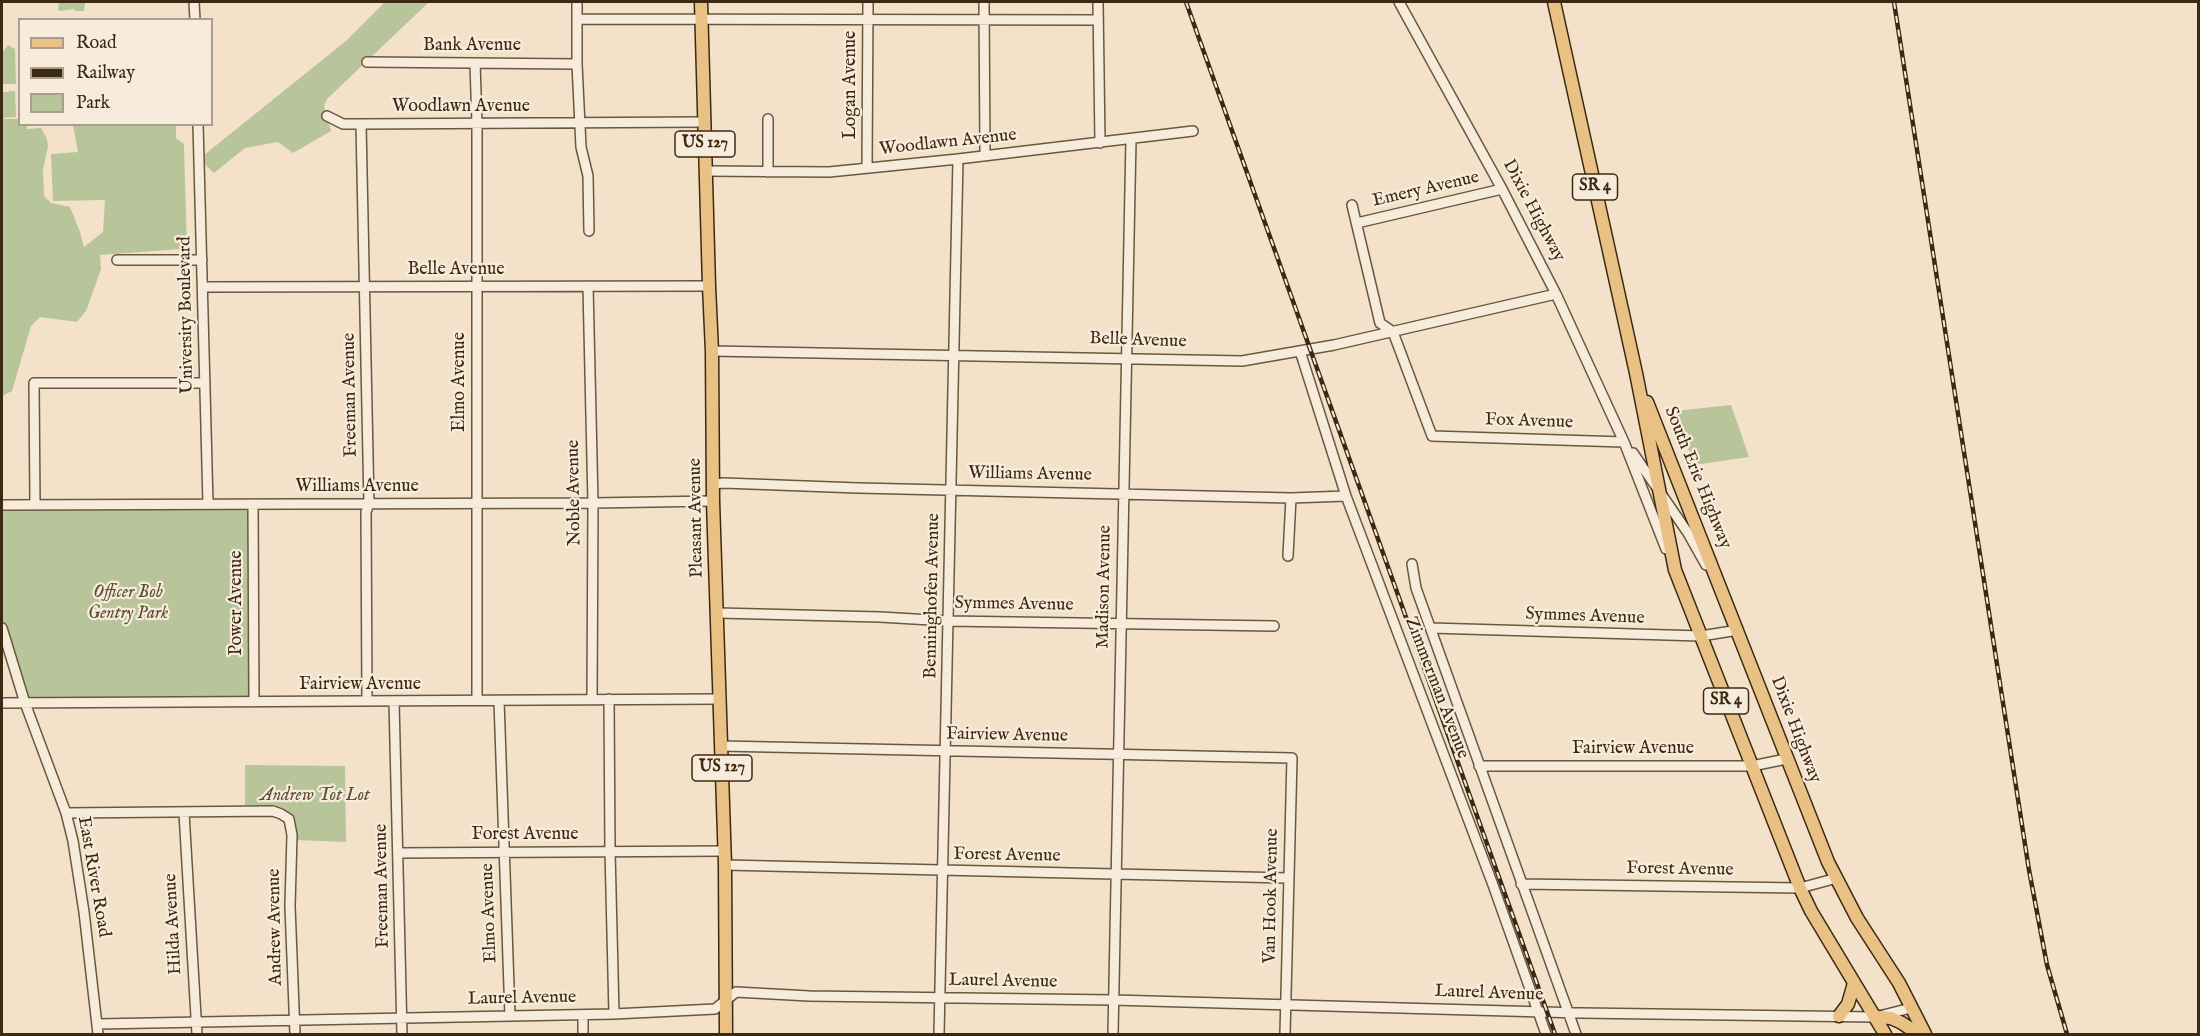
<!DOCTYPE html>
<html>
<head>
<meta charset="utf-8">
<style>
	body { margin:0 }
	#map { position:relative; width:2200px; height:1036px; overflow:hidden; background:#f3e2c9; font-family:"IM FELL English",serif }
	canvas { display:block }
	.frame { position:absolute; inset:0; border:3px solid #3c2913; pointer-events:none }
	.legend { position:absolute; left:18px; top:18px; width:195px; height:108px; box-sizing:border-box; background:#f7ecdc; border:2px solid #ac9e8c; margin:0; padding:8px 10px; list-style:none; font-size:18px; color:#3c2913 }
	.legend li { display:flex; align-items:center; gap:12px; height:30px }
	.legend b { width:30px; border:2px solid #ac9e8c }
</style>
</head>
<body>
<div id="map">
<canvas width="2200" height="1036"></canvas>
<div class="frame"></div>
<ul class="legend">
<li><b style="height:8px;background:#eac184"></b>Road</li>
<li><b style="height:8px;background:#3c2913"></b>Railway</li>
<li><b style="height:16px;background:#b8c499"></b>Park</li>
</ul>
</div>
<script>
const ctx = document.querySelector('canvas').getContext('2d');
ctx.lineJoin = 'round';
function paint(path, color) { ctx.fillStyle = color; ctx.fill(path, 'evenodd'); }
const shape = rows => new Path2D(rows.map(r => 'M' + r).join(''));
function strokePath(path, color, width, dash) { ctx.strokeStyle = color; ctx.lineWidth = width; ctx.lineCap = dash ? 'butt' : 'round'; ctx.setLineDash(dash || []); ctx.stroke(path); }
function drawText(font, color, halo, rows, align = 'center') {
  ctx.font = font + ' "IM FELL English",serif'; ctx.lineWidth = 4.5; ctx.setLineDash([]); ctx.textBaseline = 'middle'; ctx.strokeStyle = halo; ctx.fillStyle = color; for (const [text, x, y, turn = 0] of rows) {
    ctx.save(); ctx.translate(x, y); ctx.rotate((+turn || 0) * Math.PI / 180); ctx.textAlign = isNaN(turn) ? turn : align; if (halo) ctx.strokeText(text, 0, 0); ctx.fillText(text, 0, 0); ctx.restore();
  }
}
const green = shape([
	[59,2,85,2,84,11,76,11,74,9,60,11,58,9],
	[385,2,429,2,327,99,324,106,331,131,293,153,278,142,245,148,214,173,199,159,346,41],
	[8,45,15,49,16,84,3,84,2,53],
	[15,91,16,117,2,118,3,92],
	[2,119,18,119,20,124,27,125,27,129,41,128,47,139,48,147,43,169,44,196,51,203,70,207,80,232,84,247,103,232,105,200,53,201,51,154,78,152,73,125,176,125,176,138,184,144,187,251,182,253,181,249,100,255,101,269,86,311,77,322,40,317,31,326,12,391,2,396],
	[1731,405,1749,457,1694,465,1675,411],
	[253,504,254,702,25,703,2,628,2,505],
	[245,765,345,766,346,842,296,840,296,827,293,817,275,805,245,805]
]);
const minor = shape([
	[194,2,195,20],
	[577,2,577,64,581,147,588,176,589,231],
	[984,2,985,154],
	[1098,2,1100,143],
	[1399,2,1502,189,1556,294,1624,442,1666,549],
	[577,19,1098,20],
	[367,62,577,64],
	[475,63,477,124,477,700],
	[327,116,343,124,361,124,704,122],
	[768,119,768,172],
	[198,124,208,504],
	[361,124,369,504,366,512,367,701],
	[867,168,868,2],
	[706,171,829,172,958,159,1193,131],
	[1352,205,1380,323,1393,332,1432,436,1624,442],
	[1357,223,1502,189],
	[117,260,202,260],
	[588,286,593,503,592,700],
	[203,287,709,286],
	[712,351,1242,361,1334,345,1556,294],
	[1300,351,1346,496,1493,885,1546,1034],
	[1633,453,1688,533,1706,565],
	[714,484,724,483,858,488,1291,498,1346,496],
	[35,504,34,383,205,383],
	[253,504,254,702],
	[2,505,593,503,713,501],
	[1288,556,1291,498],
	[1412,564,1416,588,1576,1034],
	[718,613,880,617,948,621,1274,626],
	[2,628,25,703,66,813,73,841,84,912,98,1034],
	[1431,628,1701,636,1738,630],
	[609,699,610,851,614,1014],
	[394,701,402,1034],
	[499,701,510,1016],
	[2,703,719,699],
	[721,746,1292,758,1285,1034],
	[1479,766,1752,766,1786,759],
	[66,813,273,811,281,814,289,819,292,835,290,906,295,1034],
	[184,813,197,1034],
	[399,853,724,851],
	[725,865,1288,878],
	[1521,884,1800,888,1837,878],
	[583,1015,583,1034],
	[98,1024,614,1014,715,1009,736,992,809,996,1113,1000,1580,1013,1875,1017,1911,1008],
	[939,1034,958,159],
	[1113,1034,1131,139]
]);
const major = shape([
	[701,2,709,286,712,351,713,501,725,865,726,1034],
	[1554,2,1636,373,1675,570,1800,888,1811,911,1885,1034],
	[1647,402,1828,862,1857,918,1899,983,1925,1034],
	[1839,1016,1848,1004,1854,983],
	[1875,1017,1891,1018,1902,1023,1918,1034]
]);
const rail = shape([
	[1186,2,1555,1034],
	[1894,2,2029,870,2047,965,2067,1034]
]);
const shields = [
	[705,144,60],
	[1595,187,45],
	[1726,701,45],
	[722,768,60]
];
const shieldNames = [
	["US 127",705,144],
	["SR 4",1595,187],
	["SR 4",1726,701],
	["US 127",722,768]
];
const streetNames = [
	["Bank Avenue",472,46],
	["Logan Avenue",851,85,-90],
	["Woodlawn Avenue",461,107],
	["Woodlawn Avenue",948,143,-6],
	["Emery Avenue",1426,190,-13],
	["Dixie Highway",1533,211,62],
	["Belle Avenue",456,270],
	["University Boulevard",187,315,-91],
	["Belle Avenue",1138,341,2],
	["Elmo Avenue",460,382,-90],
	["Freeman Avenue",351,395,-91],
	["Fox Avenue",1529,422,2],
	["Williams Avenue",1030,475,1],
	["South Erie Highway",1697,478,68],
	["Williams Avenue",357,487],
	["Noble Avenue",575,493,-91],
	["Pleasant Avenue",697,518,-91],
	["Madison Avenue",1105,587,-89],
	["Benninghofen Avenue",933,596,-89],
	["Power Avenue",237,603,-90],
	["Symmes Avenue",1014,605,1],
	["Symmes Avenue",1585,617,2],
	["Fairview Avenue",360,685],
	["Zimmerman Avenue",1436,688,69],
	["Dixie Highway",1795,730,69],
	["Fairview Avenue",1007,736,1],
	["Fairview Avenue",1633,749],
	["Forest Avenue",525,835],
	["Forest Avenue",1007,856,1],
	["Forest Avenue",1680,870,1],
	["East River Road",93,877,80],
	["Freeman Avenue",383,886,-91],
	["Van Hook Avenue",1272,896,-89],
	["Elmo Avenue",490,913,-92],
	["Hilda Avenue",174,924,-93],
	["Andrew Avenue",276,927,-91],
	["Laurel Avenue",1003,982,1],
	["Laurel Avenue",1489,994,2],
	["Laurel Avenue",522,999,-1]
];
const parkNames = [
	["Officer Bob",128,593],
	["Gentry Park",128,614],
	["Andrew Tot Lot",315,796]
];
paint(green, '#b8c499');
strokePath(minor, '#6a5740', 12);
strokePath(major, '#3c2913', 15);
strokePath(minor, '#f7ecdc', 9);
strokePath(major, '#eac184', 12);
strokePath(rail, '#3c2913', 4.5);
strokePath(rail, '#f7ecdc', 2, [7]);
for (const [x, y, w] of shields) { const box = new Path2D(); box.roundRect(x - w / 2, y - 13, w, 26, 4.5); ctx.fillStyle = '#f7ecdc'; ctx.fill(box); strokePath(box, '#3c2913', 1.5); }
drawText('bold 16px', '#3c2913', null, shieldNames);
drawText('18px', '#3c2913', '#f7ecdc', streetNames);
drawText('italic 18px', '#5b5034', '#f7ecdc', parkNames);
</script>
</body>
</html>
